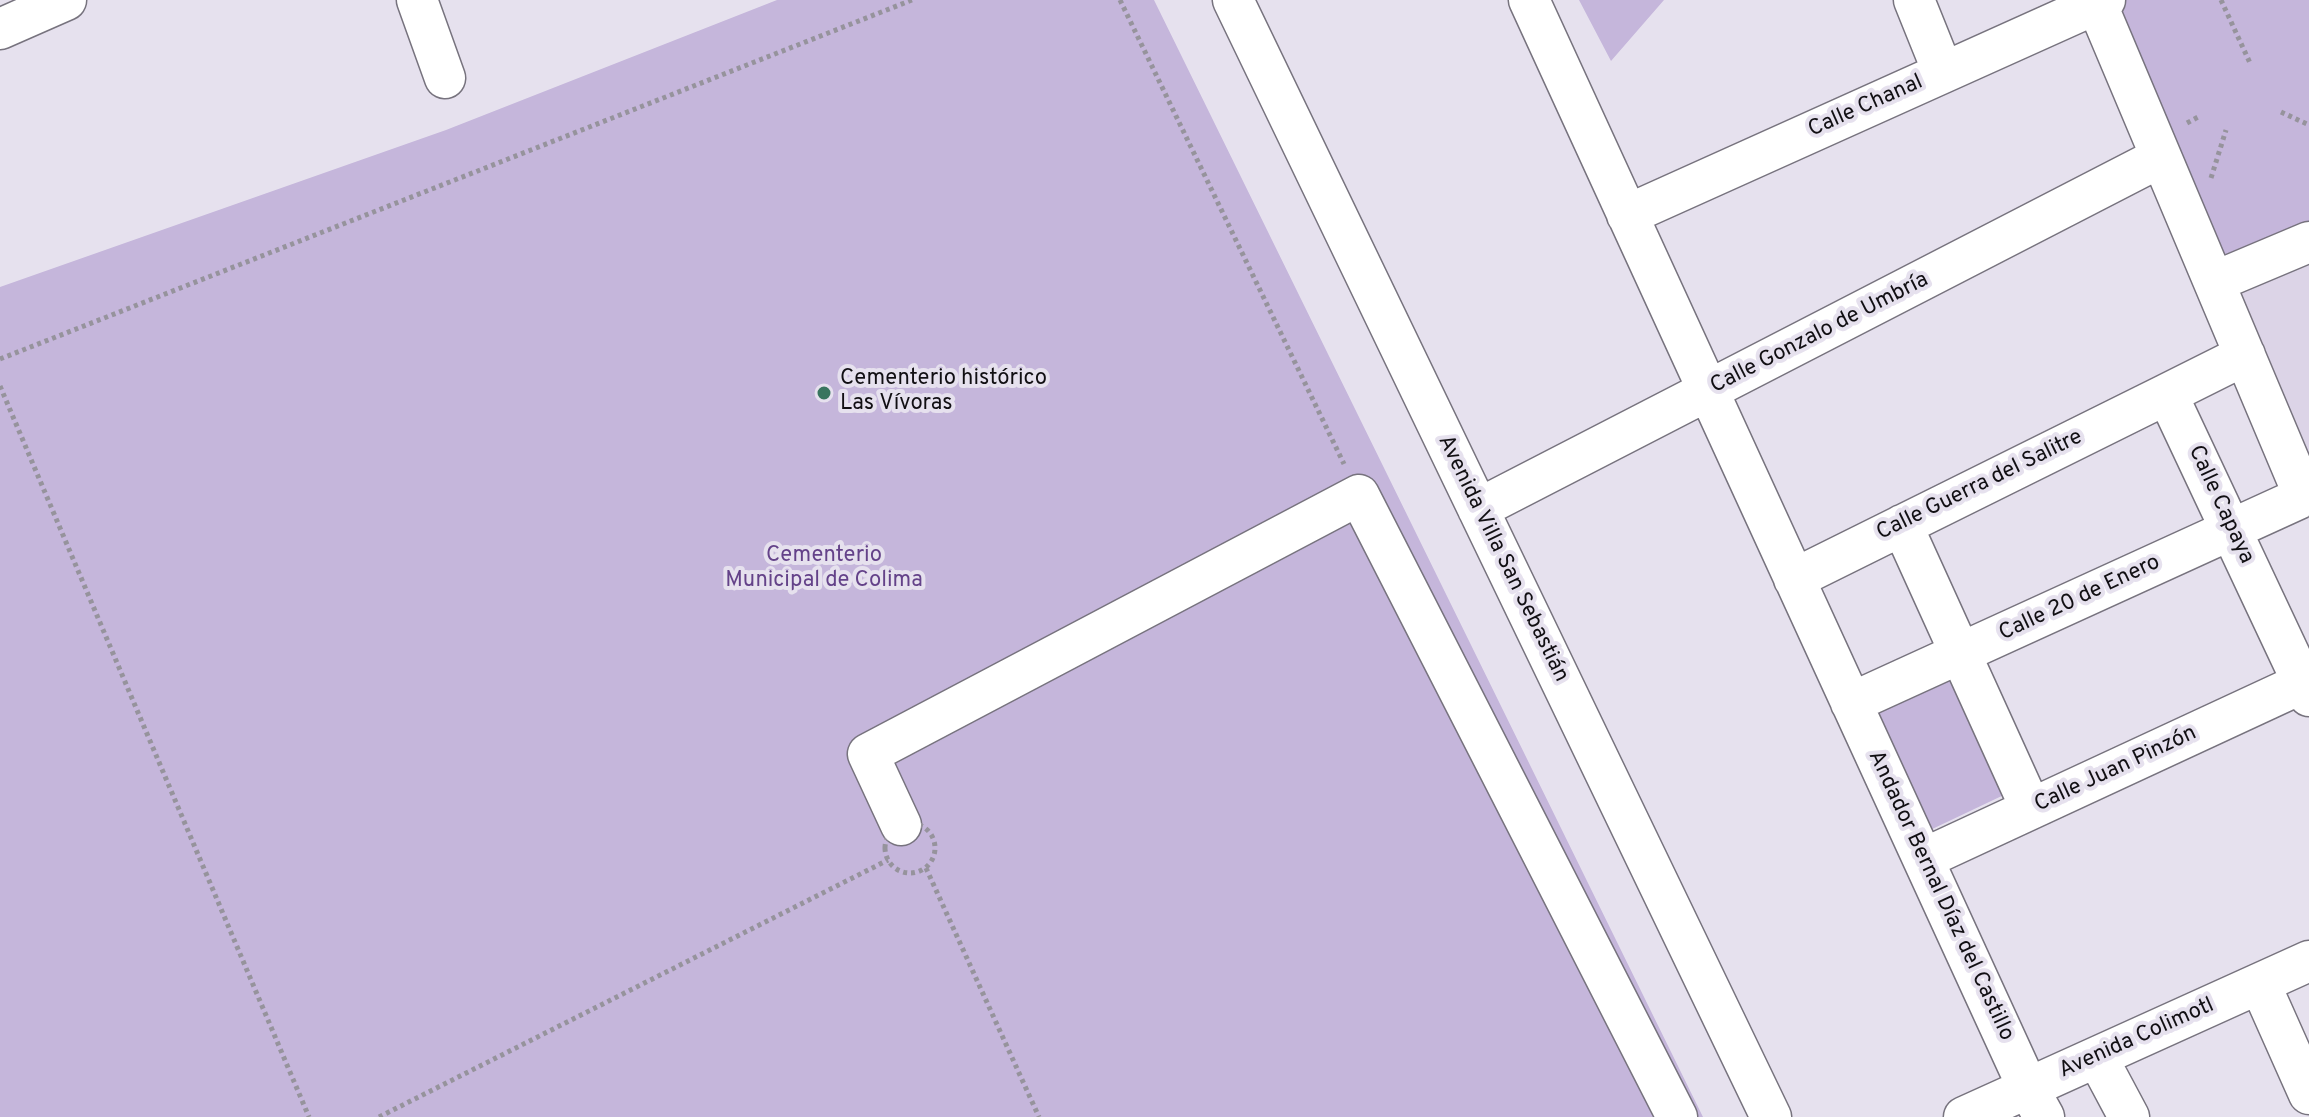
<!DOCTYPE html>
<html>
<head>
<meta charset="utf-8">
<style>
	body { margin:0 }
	canvas { display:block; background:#e6e1ee }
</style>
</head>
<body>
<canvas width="2309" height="1117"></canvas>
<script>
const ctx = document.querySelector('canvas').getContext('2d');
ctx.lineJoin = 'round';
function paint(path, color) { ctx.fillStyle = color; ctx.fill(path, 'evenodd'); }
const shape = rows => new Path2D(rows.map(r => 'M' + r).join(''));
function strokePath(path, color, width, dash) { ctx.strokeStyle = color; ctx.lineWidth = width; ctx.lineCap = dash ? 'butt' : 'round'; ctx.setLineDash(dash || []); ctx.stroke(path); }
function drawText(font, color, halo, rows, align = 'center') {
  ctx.font = font + ' Overpass,sans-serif'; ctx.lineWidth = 8; ctx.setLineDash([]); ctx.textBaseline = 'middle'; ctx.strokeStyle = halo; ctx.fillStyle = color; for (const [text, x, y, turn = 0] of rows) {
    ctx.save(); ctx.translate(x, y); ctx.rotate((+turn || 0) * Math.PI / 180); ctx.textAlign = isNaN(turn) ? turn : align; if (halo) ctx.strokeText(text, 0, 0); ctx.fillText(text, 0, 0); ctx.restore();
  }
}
const built = shape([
	[2309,260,2309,474,2229,297]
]);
const green = shape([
	[777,0,1154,0,1703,1117,0,1117,0,287,446,130],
	[1579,0,1664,0,1611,61],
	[2126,0,2309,0,2309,224,2215,263,2110,6],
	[1951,673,2008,793,1928,831,1872,710]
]);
const path = shape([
	[1120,0,1344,464],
	[2221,0,2250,63],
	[2281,112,2309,125],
	[2187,123,2200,116],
	[2211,178,2226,130],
	[0,359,912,0],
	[0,386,309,1117],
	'885 848a25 25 0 1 1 50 0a25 25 0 1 1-50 0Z',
	[926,868,1039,1117],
	[379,1117,888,860]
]);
const minor = shape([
	[417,0,445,78],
	[1233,0,1771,1117],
	[1529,0,2028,1088,2044,1117],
	[1914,0,1943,72],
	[2095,0,2304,496],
	[0,29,66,0],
	[1627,215,2105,0],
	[2214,282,2309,242],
	[2245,355,2167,394,2309,696],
	[1478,509,2161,157],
	[1902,525,2031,809],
	[1794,579,2167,394],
	[1851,703,2309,494],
	[901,825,868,754,1359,495,1677,1117],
	[1923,859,2309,680],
	[2260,984,2309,1094],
	[2097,1057,2129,1117],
	[1964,1117,2309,961]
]);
const markers = [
	[824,393,8,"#39755f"]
];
const streetNames = [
	["Calle Chanal",1866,107,-24],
	["Calle Gonzalo de Umbría",1820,334,-27],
	["Calle Guerra del Salitre",1980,486,-26],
	["Calle Capaya",2220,505,65],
	["Avenida Villa San Sebastián",1502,559,64],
	["Calle 20 de Enero",2080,599,-25],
	["Calle Juan Pinzón",2116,770,-25],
	["Andador Bernal Díaz del Castillo",1940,896,65],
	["Avenida Colimotl",2137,1039,-24]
];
const poiNames = [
	["Cementerio histórico",840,380],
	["Las Vívoras",840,405]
];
const parkNames = [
	["Cementerio",824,557],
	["Municipal de Colima",824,582]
];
paint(built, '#dcd4e7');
paint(green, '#c5b6db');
strokePath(minor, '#77737e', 43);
strokePath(path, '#96939c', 5, [4, 4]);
strokePath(minor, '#fff', 40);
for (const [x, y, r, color] of markers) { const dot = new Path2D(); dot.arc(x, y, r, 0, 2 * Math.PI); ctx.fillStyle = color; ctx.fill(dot); strokePath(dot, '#e6e1ee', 3); }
drawText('22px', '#110f13', '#e6e1ee', streetNames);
drawText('22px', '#110f13', '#e6e1ee', poiNames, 'left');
drawText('22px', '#644289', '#e6e1ee', parkNames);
</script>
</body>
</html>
